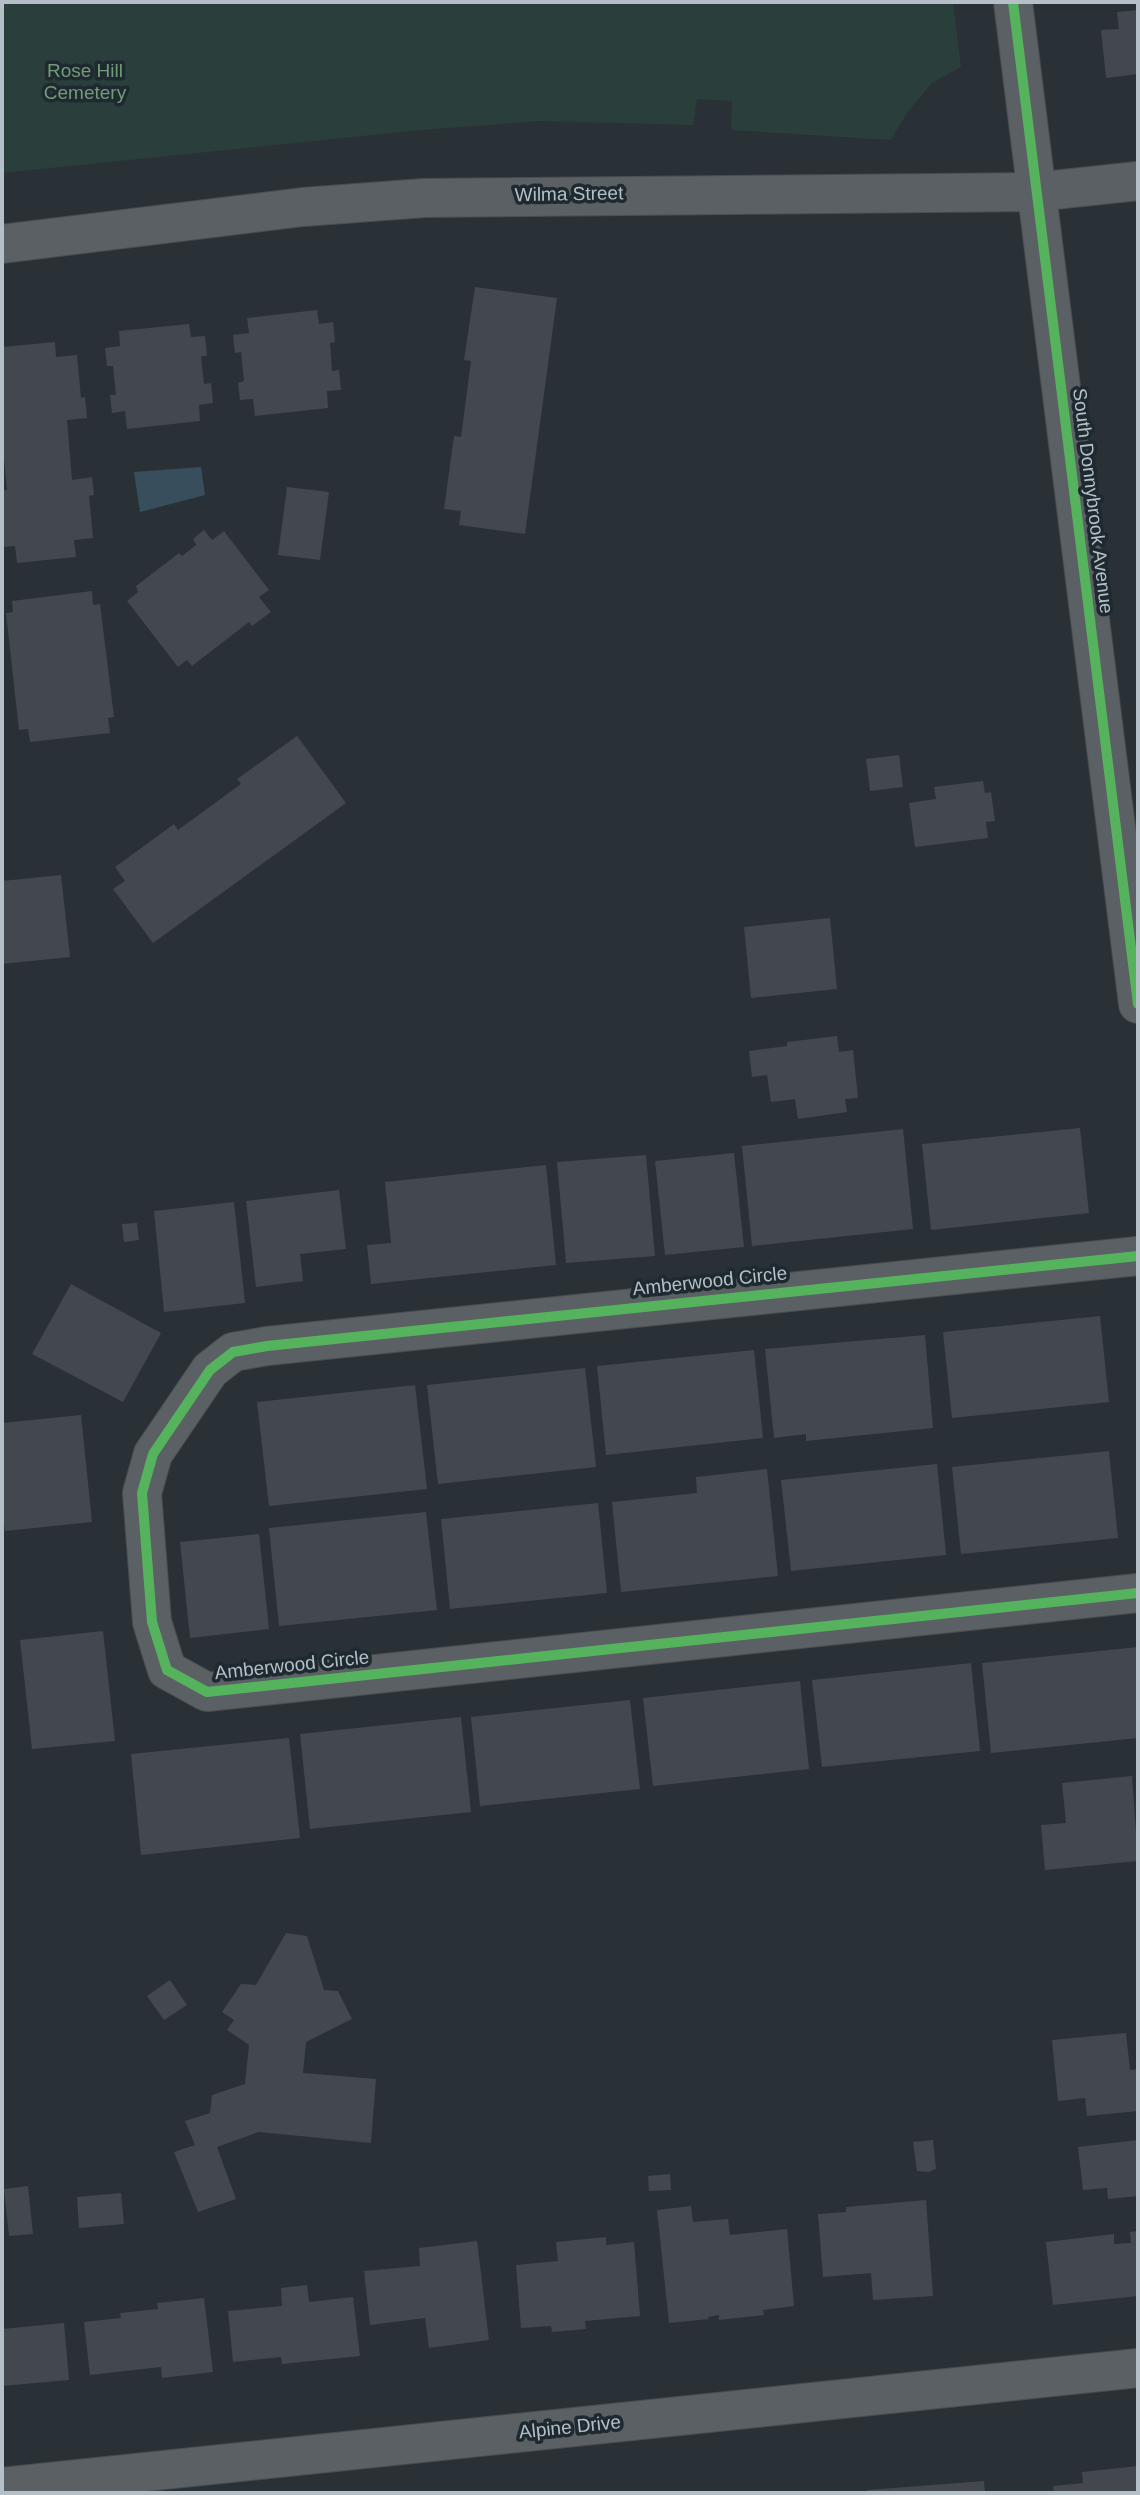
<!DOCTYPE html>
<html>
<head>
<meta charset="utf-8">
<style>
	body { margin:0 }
	#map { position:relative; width:1140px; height:2495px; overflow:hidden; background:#2a3136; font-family:Helvetica,sans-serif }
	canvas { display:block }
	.frame { position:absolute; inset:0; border:4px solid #b5bfc7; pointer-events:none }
</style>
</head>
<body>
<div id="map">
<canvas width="1140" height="2495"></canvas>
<div class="frame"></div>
</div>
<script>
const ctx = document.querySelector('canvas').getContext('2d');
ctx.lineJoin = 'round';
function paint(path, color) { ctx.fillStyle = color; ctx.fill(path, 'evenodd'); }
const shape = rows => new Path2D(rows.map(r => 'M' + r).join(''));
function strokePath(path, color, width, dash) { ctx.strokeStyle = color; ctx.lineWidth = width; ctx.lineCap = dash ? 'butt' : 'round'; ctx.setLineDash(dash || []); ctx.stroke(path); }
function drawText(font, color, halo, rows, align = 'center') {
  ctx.font = font + ' Helvetica,sans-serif'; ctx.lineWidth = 7; ctx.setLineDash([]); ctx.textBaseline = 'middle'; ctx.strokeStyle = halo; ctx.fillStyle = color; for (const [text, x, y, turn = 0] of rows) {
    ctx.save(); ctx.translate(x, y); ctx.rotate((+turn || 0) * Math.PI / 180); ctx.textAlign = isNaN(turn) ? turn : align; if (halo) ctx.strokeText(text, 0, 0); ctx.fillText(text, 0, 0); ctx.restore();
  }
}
const green = shape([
	[2,2,953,2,961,67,932,83,907,113,891,140,731,130,732,101,697,99,693,125,539,121,421,130,2,173]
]);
const water = shape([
	[201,467,205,495,140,512,134,472]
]);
const building = shape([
	[1138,10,1138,74,1106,78,1101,30,1119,29,1117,12],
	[475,287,557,298,525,534,459,525,461,511,444,509,454,436,461,437,471,361,464,360],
	[317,310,319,324,333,322,335,342,330,343,332,371,339,370,341,390,327,391,328,408,255,416,253,399,240,400,238,383,244,381,241,352,235,353,233,335,249,333,247,318],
	[189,324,191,337,205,336,207,356,201,356,204,384,211,383,213,403,199,405,200,421,127,429,125,411,112,413,110,395,116,395,113,366,107,366,105,348,120,346,119,331],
	[55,342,56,357,77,355,81,398,85,397,87,418,67,420,72,480,92,477,94,495,89,496,93,538,74,540,76,557,17,563,15,546,2,547,2,490,7,490,2,436,2,347],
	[287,487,329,492,320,560,278,555],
	[204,530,212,540,224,531,269,590,259,597,271,612,252,626,249,622,192,666,187,660,178,667,127,601,138,592,136,586,179,553,182,556,196,545,193,539],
	[92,591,93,605,100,604,114,717,108,718,110,733,30,742,28,729,19,730,6,613,13,612,12,601],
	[297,736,346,803,153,943,113,889,125,881,115,867,174,824,178,830,241,784,237,779],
	[899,755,903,787,870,791,866,759],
	[983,781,985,793,991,792,995,821,986,822,988,838,915,847,909,803,936,799,934,787],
	[61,875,70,957,2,964,2,881],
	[830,918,837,989,751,998,744,927],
	[837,1036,839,1052,853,1050,858,1098,845,1099,847,1112,798,1119,795,1099,771,1102,767,1075,752,1077,749,1051,787,1046,787,1042],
	[1080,1128,1089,1213,931,1230,922,1144],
	[903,1129,913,1229,752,1246,742,1146],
	[734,1153,744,1247,665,1255,655,1161],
	[646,1155,655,1256,566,1263,557,1162],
	[546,1165,556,1265,371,1284,367,1245,391,1243,385,1182],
	[339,1190,346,1249,300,1254,303,1281,256,1287,246,1201],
	[234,1202,245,1303,164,1312,154,1211],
	[137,1223,139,1240,124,1242,122,1224],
	[71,1284,161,1333,123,1402,32,1354],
	[1100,1316,1109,1402,952,1418,943,1332],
	[925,1335,933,1428,806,1441,806,1434,774,1438,765,1349],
	[754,1350,763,1438,606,1455,597,1366],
	[585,1368,596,1467,438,1484,427,1385],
	[415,1385,427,1489,269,1506,257,1402],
	[81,1415,92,1522,5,1531,2,1504,2,1423],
	[1109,1451,1118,1538,961,1554,952,1467],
	[937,1464,946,1555,791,1571,781,1480],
	[767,1469,778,1576,621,1592,612,1502,697,1493,696,1477],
	[598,1503,607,1593,450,1609,441,1519],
	[426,1512,437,1610,279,1626,269,1528],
	[259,1534,269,1629,190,1638,180,1542],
	[103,1631,115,1741,32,1749,20,1640],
	[1138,1647,1138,1738,991,1753,982,1663],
	[971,1663,980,1751,822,1767,812,1680],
	[800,1681,809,1769,653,1786,643,1698],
	[630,1700,640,1789,480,1806,471,1717],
	[461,1717,471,1812,310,1829,300,1734],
	[289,1738,300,1838,141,1855,131,1754],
	[1132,1776,1138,1861,1045,1870,1041,1825,1066,1823,1062,1783],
	[286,1933,307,1936,324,1990,338,1991,352,2019,306,2042,303,2073,376,2079,371,2143,259,2132,217,2147,236,2199,198,2212,174,2152,195,2145,185,2121,210,2113,212,2095,245,2084,249,2045,227,2030,234,2020,222,2012,241,1984,256,1985],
	[170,1980,187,2005,164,2020,147,1996],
	[1126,2033,1130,2070,1138,2069,1138,2111,1087,2116,1085,2098,1058,2101,1052,2040],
	[933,2140,936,2169,929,2172,917,2171,913,2142],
	[1138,2140,1138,2196,1108,2199,1107,2188,1083,2190,1078,2147],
	[670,2174,671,2190,649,2191,648,2176],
	[28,2186,33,2234,9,2236,4,2189],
	[121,2193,124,2224,79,2228,77,2197],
	[926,2200,933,2296,873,2300,871,2273,823,2277,818,2214,846,2212,846,2207],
	[691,2206,693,2222,728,2219,730,2235,787,2229,794,2306,763,2310,764,2315,719,2320,719,2315,708,2317,709,2319,669,2323,657,2210],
	[1138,2231,1138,2296,1053,2305,1046,2242,1114,2234,1114,2244,1131,2243,1130,2232],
	[606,2237,606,2245,634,2242,640,2316,585,2321,586,2329,552,2332,551,2326,521,2328,516,2265,558,2261,556,2242],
	[477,2241,489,2340,429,2348,425,2318,370,2325,364,2271,420,2266,419,2248],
	[307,2285,309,2302,353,2297,360,2356,282,2364,281,2357,233,2362,228,2311,282,2306,281,2288],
	[204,2298,213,2372,162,2378,161,2367,90,2375,84,2322,121,2318,120,2313,158,2309,157,2303],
	[64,2323,69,2380,2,2386,2,2329],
	[1138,2466,1138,2493,1054,2493,1053,2486,1083,2483,1082,2472],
	[984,2481,985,2493,867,2493,867,2490]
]);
const minor = shape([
	[1013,2,1138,1004],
	[2,244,303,207,424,198,1035,192,1138,181],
	[1138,1256,267,1346,233,1352,210,1370,153,1454,142,1493,152,1622,167,1670,207,1692,1138,1593],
	[2,2487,1138,2368]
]);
const cycleway = shape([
	[1013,2,1138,1004],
	[1138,1256,267,1346,233,1352,210,1370,153,1454,142,1493,152,1622,167,1670,207,1692,1138,1593]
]);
const parkNames = [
	["Rose Hill",85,72],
	["Cemetery",85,94]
];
const streetNames = [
	["Wilma Street",569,195,-1],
	["South Donnybrook Avenue",1092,501,83],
	["Amberwood Circle",710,1282,-6],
	["Amberwood Circle",292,1666,-6],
	["Alpine Drive",570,2428,-6]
];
paint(green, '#2a3e3c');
paint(water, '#394e5d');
paint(building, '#42484d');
strokePath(minor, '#484d51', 40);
strokePath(minor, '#5a6064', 38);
strokePath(cycleway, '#56b35d', 10);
drawText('19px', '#749b77', '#1e2930', parkNames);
drawText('19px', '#b5bfc7', '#1e2930', streetNames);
</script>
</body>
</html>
